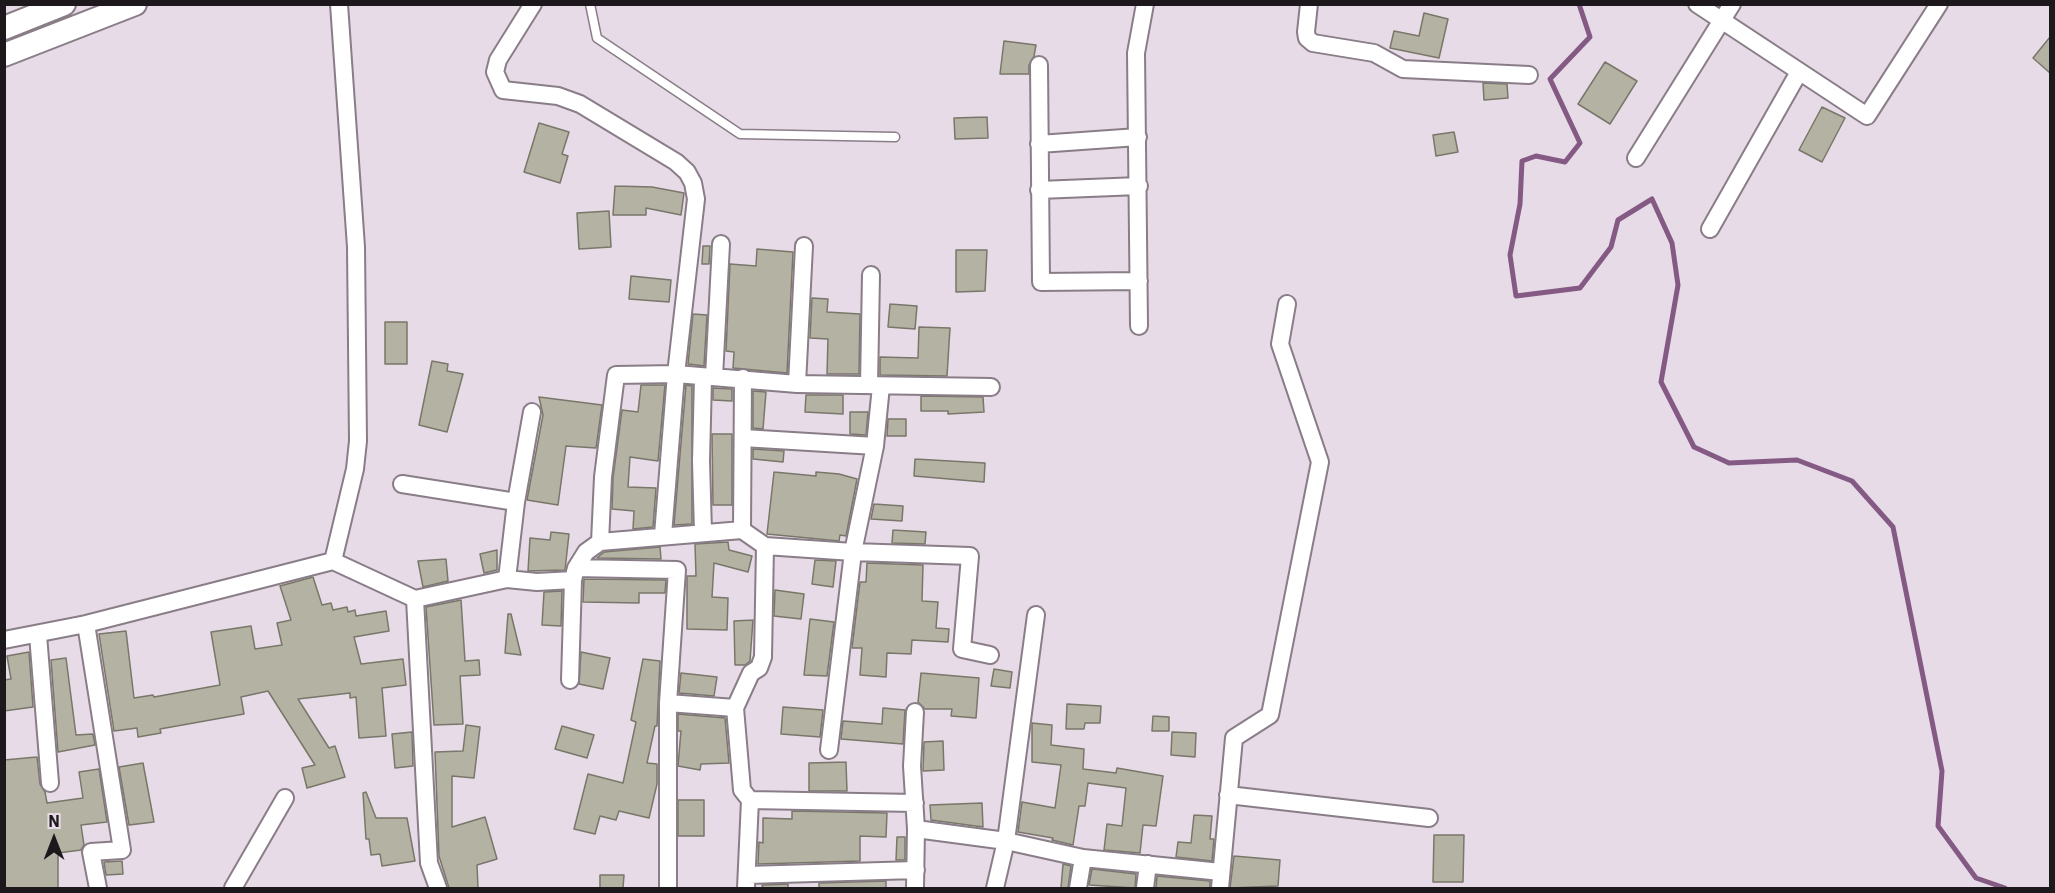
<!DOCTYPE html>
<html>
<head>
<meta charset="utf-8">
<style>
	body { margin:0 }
	#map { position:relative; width:2055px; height:893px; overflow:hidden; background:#e7dbe7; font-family:"IBM Plex Sans",sans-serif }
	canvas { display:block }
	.frame { position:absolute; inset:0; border:6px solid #1c181c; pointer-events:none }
	.north { position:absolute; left:24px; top:809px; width:60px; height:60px; -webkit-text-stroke:4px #e7dbe7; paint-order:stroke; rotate:0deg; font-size:16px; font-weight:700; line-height:24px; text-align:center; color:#1c181c }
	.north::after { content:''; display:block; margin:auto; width:21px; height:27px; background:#1c181c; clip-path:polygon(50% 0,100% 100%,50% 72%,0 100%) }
</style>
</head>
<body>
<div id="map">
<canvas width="2055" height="893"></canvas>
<div class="frame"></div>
<div class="north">N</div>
</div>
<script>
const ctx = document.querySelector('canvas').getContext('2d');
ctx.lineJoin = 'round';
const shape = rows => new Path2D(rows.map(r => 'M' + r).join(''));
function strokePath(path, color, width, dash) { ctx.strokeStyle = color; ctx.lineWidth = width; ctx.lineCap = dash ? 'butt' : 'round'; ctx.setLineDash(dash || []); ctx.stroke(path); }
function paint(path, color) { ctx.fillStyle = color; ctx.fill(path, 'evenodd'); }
const stream = shape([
	[1579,4,1590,37,1550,79,1580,143,1565,162,1536,156,1522,161,1520,204,1510,255,1516,296,1580,288,1611,247,1618,220,1652,199,1672,243,1678,285,1661,382,1694,447,1729,463,1797,460,1852,481,1893,527,1942,771,1938,826,1976,878,2005,888]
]);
const building = shape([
	[1424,13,1448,19,1439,58,1390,48,1394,31,1419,36,1424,13],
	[2050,37,2050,73,2033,58,2050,37],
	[1004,41,1036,45,1034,56,1029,65,1029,74,1000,74,1004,41],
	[1605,62,1637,81,1610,124,1578,104,1605,62],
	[1483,83,1507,84,1508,98,1484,100,1483,83],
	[1822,107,1845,118,1822,162,1799,150,1822,107],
	[987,117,988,138,955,139,954,118,987,117],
	[539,123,569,132,562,154,568,156,560,183,524,172,539,123],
	[1454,132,1458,152,1436,156,1433,135,1454,132],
	[615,186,652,187,684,193,681,215,646,208,646,215,613,215,615,186],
	[609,211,611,247,579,249,577,213,609,211],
	[703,246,710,246,709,264,702,264,703,246],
	[757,249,793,252,787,373,733,368,734,352,726,351,730,264,756,266,757,249],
	[956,250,987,250,985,291,956,292,956,250],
	[631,276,671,280,669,302,629,299,631,276],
	[812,298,828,299,827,312,860,314,859,374,827,374,828,339,810,338,812,298],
	[890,304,917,306,915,329,888,327,890,304],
	[693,314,707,315,704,366,688,364,693,314],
	[385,322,407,322,407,364,385,364,385,322],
	[919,327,950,328,947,376,880,375,880,357,918,358,919,327],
	[432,361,448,364,447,371,463,374,447,432,419,425,432,361],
	[641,385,665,385,658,461,630,457,628,487,656,488,653,527,633,529,634,511,612,509,613,478,622,410,638,412,641,385],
	[686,385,692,386,692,524,674,525,686,385],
	[713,388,732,389,732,401,713,400,713,388],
	[753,391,766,392,763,429,753,428,753,391],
	[806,395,843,395,843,414,805,412,806,395],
	[921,396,983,397,984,412,948,414,948,411,921,411,921,396],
	[539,397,602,405,596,448,566,446,558,505,527,500,543,415,539,397],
	[850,412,868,412,866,435,850,434,850,412],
	[888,419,906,419,906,436,887,436,888,419],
	[712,434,732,434,732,505,713,505,712,434],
	[753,449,784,451,783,462,753,459,753,449],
	[915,459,985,463,984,482,914,476,915,459],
	[774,472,816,476,816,472,839,474,857,479,846,536,840,535,839,541,767,534,774,472],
	[874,504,903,506,902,521,871,519,874,504],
	[893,530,926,532,925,544,892,543,893,530],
	[551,532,569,534,565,570,528,571,530,538,550,540,551,532],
	[728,542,729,550,752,556,748,572,714,563,712,597,728,598,727,630,687,629,687,576,696,576,695,544,728,542],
	[660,547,661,559,597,558,604,552,660,547],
	[497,550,497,570,484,573,480,554,497,550],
	[446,559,448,581,423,587,418,561,446,559],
	[815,560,836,561,833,587,812,584,815,560],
	[867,563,923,565,922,601,938,602,936,628,949,629,948,642,912,640,911,654,887,653,886,677,860,675,862,648,852,648,860,582,866,582,867,563],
	[313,577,322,605,331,603,333,610,347,607,348,612,355,610,356,616,386,611,389,631,354,637,361,664,403,659,406,685,382,688,386,736,359,738,356,697,350,698,350,693,298,699,329,748,335,746,345,777,307,788,302,768,315,765,268,691,241,697,244,714,160,729,161,733,138,737,137,728,114,731,99,634,126,631,134,698,153,695,154,697,220,685,211,632,251,626,255,649,282,645,277,623,291,620,280,586,313,577],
	[584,579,666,580,665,593,639,593,639,603,583,602,584,579],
	[775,590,804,594,801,619,774,616,775,590],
	[562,591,561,626,542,625,544,592,562,591],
	[461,600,465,661,479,660,480,675,460,676,463,724,434,725,426,607,461,600],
	[508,614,511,614,521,655,505,653,508,614],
	[810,619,834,622,827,676,804,675,810,619],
	[753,620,750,661,745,665,735,665,734,621,753,620],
	[29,652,33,707,4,711,4,680,11,679,7,656,29,652],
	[581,652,610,658,603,689,579,684,581,652],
	[66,658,76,735,93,734,95,745,58,752,51,660,66,658],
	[643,659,660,661,657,726,655,726,647,763,657,764,657,784,649,818,619,811,616,820,600,816,595,834,574,829,588,774,623,783,636,722,631,720,643,659],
	[994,669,1012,672,1010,688,991,686,994,669],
	[681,673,717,677,714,696,679,693,681,673],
	[921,673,979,678,976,718,951,716,952,709,925,709,918,702,921,673],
	[1067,704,1101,706,1100,723,1085,723,1084,729,1066,729,1067,704],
	[783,707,823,710,820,737,781,734,783,707],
	[883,708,905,710,903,744,841,739,843,721,882,724,883,708],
	[678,714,725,718,729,763,701,764,700,770,678,766,681,731,678,731,678,714],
	[1153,716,1169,717,1169,731,1152,731,1153,716],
	[1032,723,1052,725,1051,745,1084,749,1083,769,1116,773,1117,768,1163,776,1156,826,1143,825,1140,853,1104,850,1107,824,1122,826,1126,788,1088,783,1085,806,1079,806,1073,845,1052,840,1053,838,1018,832,1022,802,1055,808,1061,765,1032,762,1032,723],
	[466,725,480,727,474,778,452,776,452,827,485,817,497,859,477,865,478,888,449,888,439,856,435,752,463,751,466,725],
	[562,726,594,735,587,758,555,749,562,726],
	[412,732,413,766,395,768,392,734,412,732],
	[1172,732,1196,733,1195,757,1171,755,1172,732],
	[943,741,944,770,923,771,924,742,943,741],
	[37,757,40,784,45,792,47,803,83,798,79,772,99,769,107,822,81,825,84,845,81,850,58,853,58,888,4,888,4,760,37,757],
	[846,762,847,791,809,791,809,763,846,762],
	[143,763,154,822,129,825,119,767,143,763],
	[366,792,376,818,407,818,415,861,382,866,380,854,371,855,369,839,366,839,363,793,366,792],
	[678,800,704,800,704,836,678,836,678,800],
	[982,803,983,827,931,820,930,805,982,803],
	[792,811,887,813,886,837,860,836,860,861,758,864,759,842,763,843,763,818,792,819,792,811],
	[1194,815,1212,816,1210,839,1214,839,1212,861,1176,857,1178,842,1191,843,1194,815],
	[1434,835,1464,835,1463,882,1433,882,1434,835],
	[897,837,905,837,905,860,896,860,897,837],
	[1234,856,1280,860,1278,886,1230,888,1234,856],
	[122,861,123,874,106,875,104,862,122,861],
	[1063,864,1071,866,1068,888,1061,888,1063,864],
	[1092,869,1136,874,1135,888,1089,885,1092,869],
	[600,875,624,875,623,888,600,888,600,875],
	[1157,876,1210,881,1210,888,1156,888,1157,876],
	[886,881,886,888,819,888,819,883,886,881],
	[788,884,788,888,763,888,762,885,788,884]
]);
const lane = shape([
	[590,4,597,38,740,134,895,137]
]);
const street = shape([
	[533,4,498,60,495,72,503,90,558,96,580,104,676,162,687,172,693,183,696,199,676,374,663,535],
	[1309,4,1306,32,1307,38,1313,43,1374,53,1403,69,1529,75],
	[1697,4,1867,116,1939,4],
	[1039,65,1041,282,1139,281],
	[1039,144,1138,137],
	[1636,158,1732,4],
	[1039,190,1139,186],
	[1710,229,1799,72],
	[1139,326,1136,53,1145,4],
	[714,377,721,244],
	[797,384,804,246],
	[869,385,871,275],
	[743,438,875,446,881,386],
	[402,484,516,502],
	[742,530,743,378],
	[703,532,701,461,703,378],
	[600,542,603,477,616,375,676,374,797,384,991,387],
	[333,561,355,469,358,441,356,247,339,4],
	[576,568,677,570,668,703,735,708],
	[507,579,516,502,532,412],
	[415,599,429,863,438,888],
	[86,624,122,850,91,852,98,888],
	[38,635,50,783],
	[4,640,86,624,333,561,415,599,507,579,537,582,573,580,576,568,586,552,600,542,742,530,765,546,853,552,970,556,962,649,990,655],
	[570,680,573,580],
	[668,703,668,888],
	[829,750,853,552,875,446],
	[1228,795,1429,818],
	[750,800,915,803],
	[916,829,1006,841,1083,858,1221,872],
	[747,875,916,870],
	[233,888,285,798],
	[746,888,750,800,742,790,735,708,751,673,759,668,763,657,765,546],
	[915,888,916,829,912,766,915,712],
	[995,888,1006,841,1036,615],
	[1078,888,1083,858],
	[1145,888,1148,864],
	[1220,888,1234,738,1270,715,1320,462,1280,344,1287,304]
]);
const secondary = shape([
	[4,28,64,4],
	[4,55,135,4]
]);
strokePath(stream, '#845a84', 5);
paint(building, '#b3b2a3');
strokePath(building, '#787769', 1.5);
strokePath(lane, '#897d88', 11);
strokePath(street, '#897d88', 20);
strokePath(secondary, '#897d88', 26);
strokePath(lane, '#fff', 8);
strokePath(street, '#fff', 16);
strokePath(secondary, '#fff', 22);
</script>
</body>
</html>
